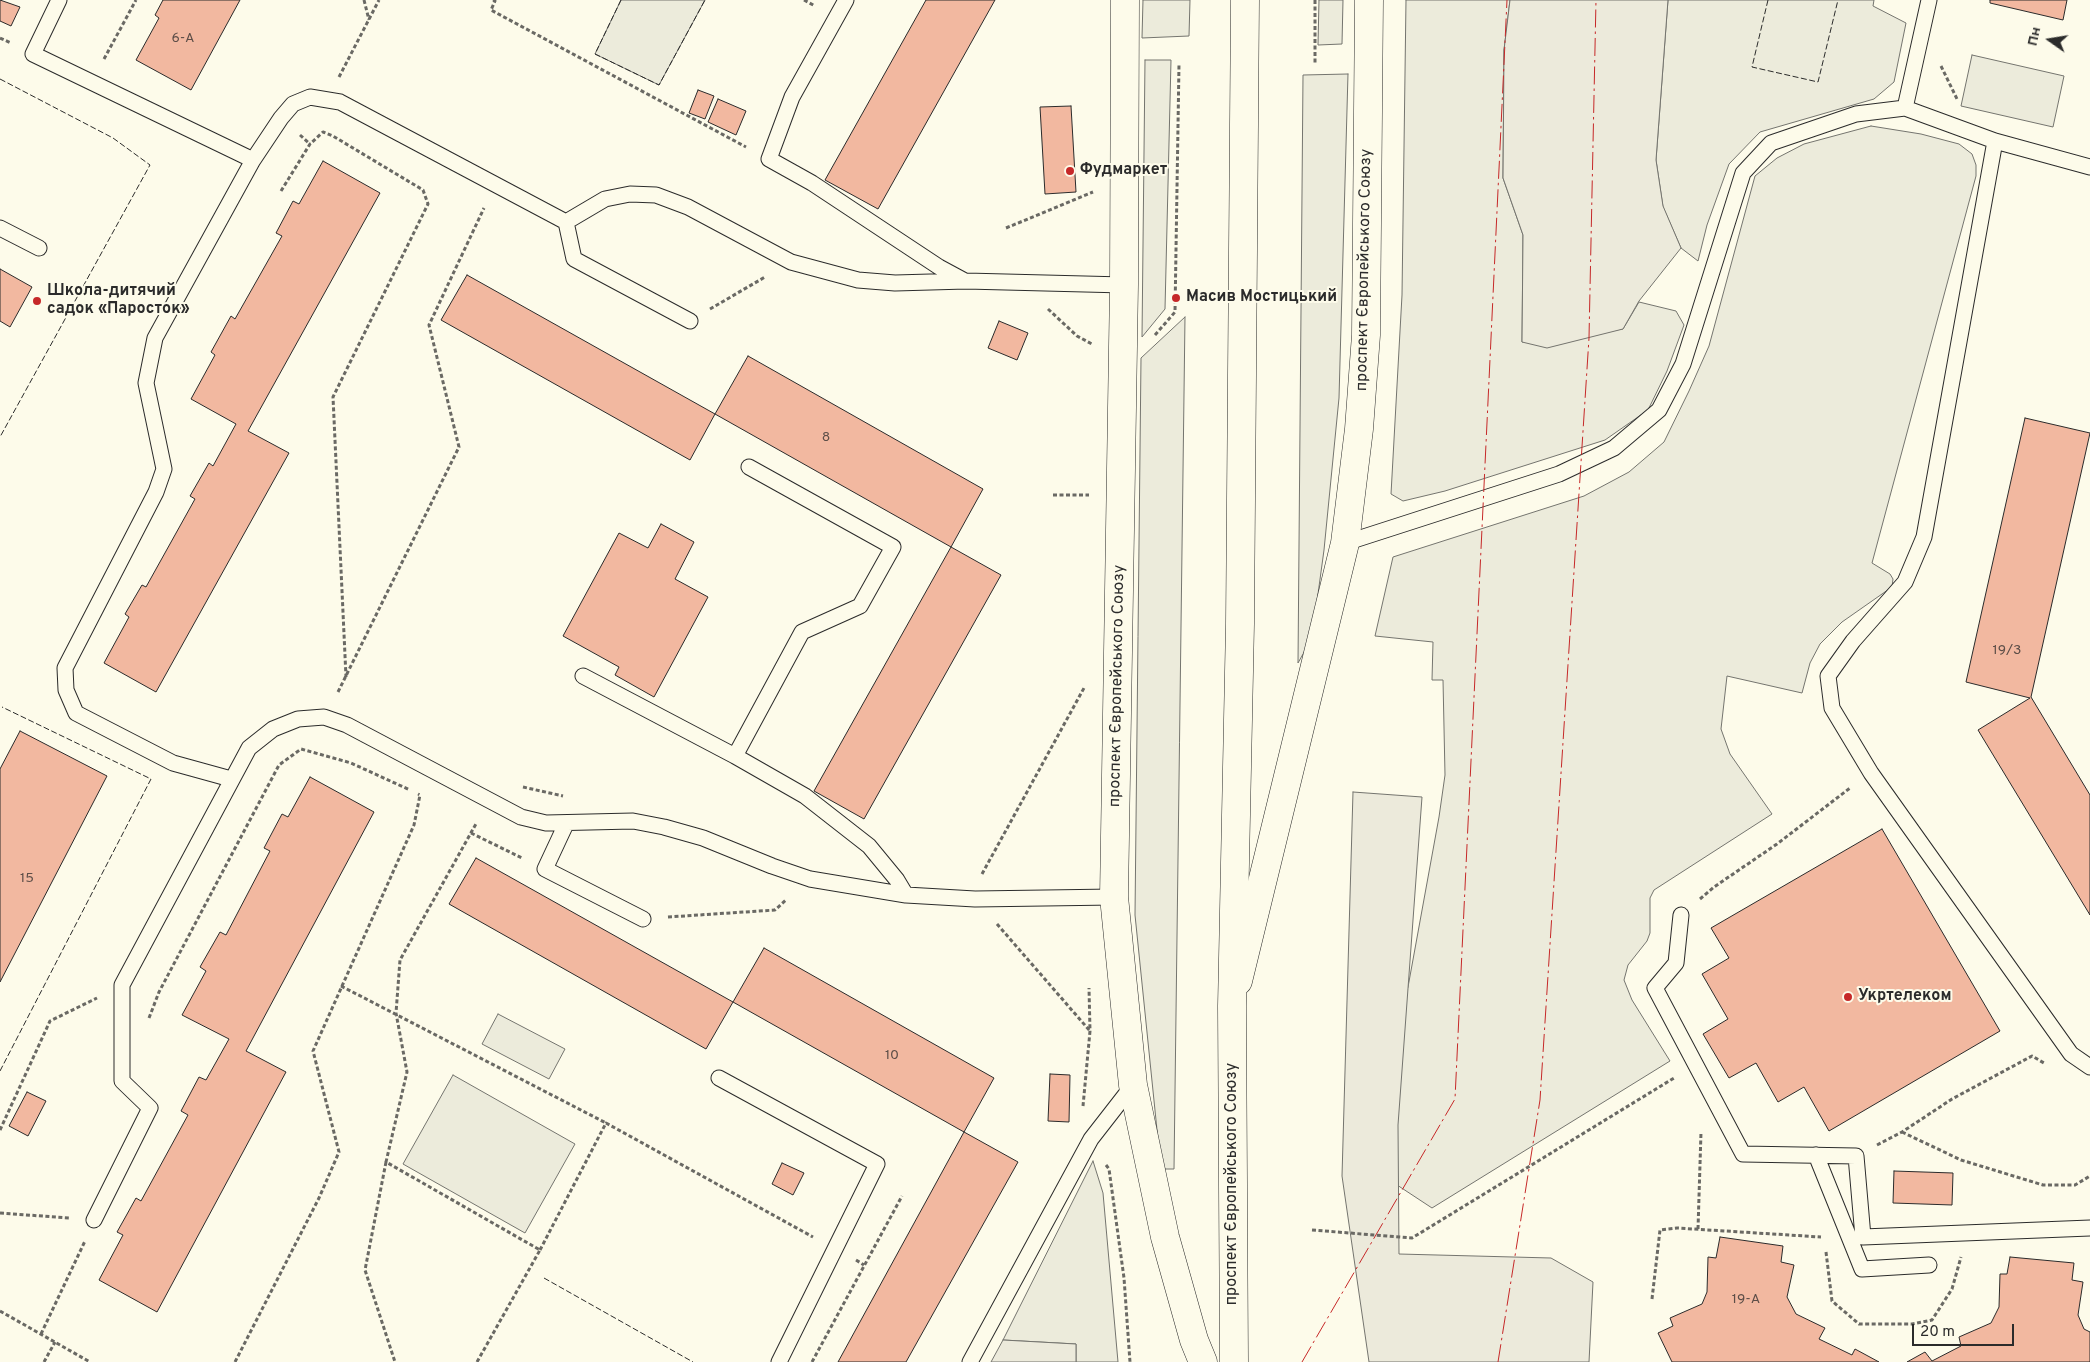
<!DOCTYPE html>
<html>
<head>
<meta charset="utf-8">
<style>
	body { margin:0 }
	#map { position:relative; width:2090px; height:1362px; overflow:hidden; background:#fdfbea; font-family:Overpass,sans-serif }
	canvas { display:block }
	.north { position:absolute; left:2025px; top:15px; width:50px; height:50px; -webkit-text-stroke:4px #fdfbea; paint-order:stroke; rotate:283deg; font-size:14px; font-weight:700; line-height:20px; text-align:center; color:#2b2b2b }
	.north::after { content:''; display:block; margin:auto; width:18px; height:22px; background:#2b2b2b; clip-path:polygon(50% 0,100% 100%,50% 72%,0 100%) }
	.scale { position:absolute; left:1912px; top:1324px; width:102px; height:22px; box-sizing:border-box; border:2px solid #2b2b2b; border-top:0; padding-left:6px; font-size:15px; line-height:18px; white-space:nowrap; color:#2b2b2b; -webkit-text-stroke:4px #fdfbea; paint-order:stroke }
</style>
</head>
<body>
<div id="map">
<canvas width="2090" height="1362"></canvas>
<div class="north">Пн</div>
<div class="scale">20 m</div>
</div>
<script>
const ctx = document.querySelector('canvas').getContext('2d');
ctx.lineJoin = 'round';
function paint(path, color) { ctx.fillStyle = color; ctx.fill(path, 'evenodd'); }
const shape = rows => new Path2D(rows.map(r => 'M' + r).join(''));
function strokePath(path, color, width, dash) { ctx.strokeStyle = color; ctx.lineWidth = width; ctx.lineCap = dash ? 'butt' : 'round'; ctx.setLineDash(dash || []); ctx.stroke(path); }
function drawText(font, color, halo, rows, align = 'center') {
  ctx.font = font + ' Overpass,sans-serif'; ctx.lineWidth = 4; ctx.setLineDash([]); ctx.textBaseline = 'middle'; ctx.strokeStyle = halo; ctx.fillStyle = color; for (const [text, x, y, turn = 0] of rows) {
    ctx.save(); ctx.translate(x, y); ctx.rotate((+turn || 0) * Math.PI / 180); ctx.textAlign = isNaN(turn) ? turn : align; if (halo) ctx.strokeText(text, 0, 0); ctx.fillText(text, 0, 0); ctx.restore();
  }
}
const green = shape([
	[621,0,705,0,659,85,595,54,621,0],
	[1143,0,1190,0,1189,36,1142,38,1143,0],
	[1319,0,1343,0,1342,44,1318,45,1319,0],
	[1406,0,1510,0,1504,50,1503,178,1523,235,1522,342,1623,329,1639,302,1676,311,1684,325,1667,371,1648,410,1605,440,1445,491,1403,501,1391,494,1402,295,1406,0],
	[1668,0,1874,0,1873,6,1906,23,1894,82,1874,99,1760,132,1729,164,1707,225,1698,261,1681,248,1663,207,1656,160,1668,0],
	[1972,55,2064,76,2053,127,1961,106,1972,55],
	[1145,60,1171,60,1165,309,1142,337,1145,60],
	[1348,74,1339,398,1324,550,1312,638,1298,663,1303,75,1348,74],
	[1871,126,1921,134,1959,144,1972,154,1976,165,1976,176,1872,563,1890,574,1893,579,1892,587,1842,622,1820,644,1810,663,1802,693,1727,676,1721,729,1730,754,1772,814,1654,890,1650,898,1650,933,1647,941,1628,965,1624,980,1632,1000,1670,1061,1432,1208,1391,1181,1401,1006,1408,987,1439,817,1445,775,1443,680,1432,680,1433,642,1375,636,1393,557,1584,496,1629,472,1664,442,1689,391,1709,346,1755,176,1777,158,1804,144,1871,126],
	[1185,317,1174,1169,1161,1169,1135,915,1141,358,1185,317],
	[498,1014,565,1049,549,1079,482,1044,498,1014],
	[453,1075,575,1144,525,1233,403,1164,453,1075],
	[1093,1161,1103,1193,1118,1362,1076,1362,1076,1344,1003,1340,1093,1161]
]);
const parking = shape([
	[1510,0,1668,0,1656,160,1663,206,1681,248,1639,301,1623,329,1547,348,1522,342,1523,235,1503,178,1504,50,1510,0],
	[1353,792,1422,797,1398,1125,1399,1254,1551,1258,1593,1282,1589,1362,1369,1362,1342,1176,1353,792],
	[1003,1340,1076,1344,1076,1362,991,1362,1003,1340]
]);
const building = shape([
	[0,0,20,7,11,26,0,21,0,0],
	[163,0,240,0,191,90,136,60,159,18,155,15,163,0],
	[926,0,995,0,878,209,825,180,926,0],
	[1990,0,2067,0,2063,20,1990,3,1990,0],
	[698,90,714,96,705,119,689,113,698,90],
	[718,99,746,111,736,135,708,122,718,99],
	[1071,106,1076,192,1045,194,1040,107,1071,106],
	[323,161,380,193,248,431,289,453,156,692,104,663,129,617,125,614,142,585,146,587,195,499,190,496,209,463,213,466,236,424,191,399,215,355,211,352,231,316,235,319,282,236,276,233,293,201,299,204,323,161],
	[0,269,32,287,10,327,0,321,0,269],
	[467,275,715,414,690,460,441,320,467,275],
	[999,321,1028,333,1017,360,988,348,999,321],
	[748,356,983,489,951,547,715,414,748,356],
	[2025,418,2090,433,2031,697,2090,795,2090,915,1978,730,2030,698,1966,682,2025,418],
	[661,524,694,542,675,579,708,597,654,697,615,675,619,667,563,636,619,533,648,548,661,524],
	[951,547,1001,575,864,819,814,791,951,547],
	[20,731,107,776,0,982,0,769,20,731],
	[310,777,374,812,246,1051,286,1072,157,1312,99,1280,123,1235,117,1232,126,1216,136,1198,141,1201,188,1115,181,1111,199,1077,206,1080,229,1039,182,1015,206,971,200,967,220,932,226,935,270,851,264,848,282,814,288,817,310,777],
	[1882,829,2000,1031,1829,1131,1804,1087,1778,1102,1756,1063,1729,1078,1703,1034,1728,1019,1702,974,1729,958,1711,928,1882,829],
	[476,858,733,1002,706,1049,449,904,476,858],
	[764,948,994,1078,964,1132,733,1002,764,948],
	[1050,1074,1070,1075,1069,1122,1048,1121,1050,1074],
	[27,1092,46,1101,28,1136,9,1126,27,1092],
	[964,1132,1018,1162,906,1362,838,1362,964,1132],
	[782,1163,804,1173,793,1195,772,1184,782,1163],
	[1894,1171,1953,1173,1952,1205,1893,1203,1894,1171],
	[1720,1237,1783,1246,1781,1262,1794,1265,1787,1297,1796,1314,1825,1328,1819,1339,1852,1355,1855,1349,1879,1362,1672,1362,1658,1333,1673,1326,1670,1318,1702,1304,1707,1292,1708,1257,1716,1258,1720,1237],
	[2010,1257,2074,1263,2072,1280,2083,1282,2078,1315,2084,1329,2090,1332,2090,1362,1907,1362,1925,1352,1932,1361,1961,1346,1959,1337,1991,1323,1999,1307,2000,1274,2007,1274,2010,1257]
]);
const path = shape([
	[364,0,369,20],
	[493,0,495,1,491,10,746,147],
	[804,0,815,6],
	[1315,0,1315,64],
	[0,38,11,43],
	[104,59,136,0],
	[1941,66,1958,101],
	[339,77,379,0],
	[300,135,310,144],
	[281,191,310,144,323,132,333,136,423,190,428,204,333,397,346,677],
	[1006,228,1093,192],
	[710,309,765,277],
	[1048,309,1077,336,1092,344],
	[1155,335,1175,312,1179,64],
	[1053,495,1089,495],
	[338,692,459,447,429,325,484,208],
	[523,787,563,796],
	[471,833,522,858],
	[982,874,1084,688],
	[1700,899,1714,887,1777,844,1850,788],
	[668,917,775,910,787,899],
	[997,924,1090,1031],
	[341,986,606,1123],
	[149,1018,159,992,279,765,301,749,351,763,410,790],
	[1083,1106,1090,1031,1089,988],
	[0,1130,50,1021,97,998],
	[1902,1132,1961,1160,2043,1185,2075,1185,2090,1176],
	[1877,1145,1902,1132,1952,1099,2032,1056,2044,1063],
	[386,1162,365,1270,395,1362],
	[1106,1165,1109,1169,1124,1278,1130,1362],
	[0,1213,69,1218],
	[1698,1229,1701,1132],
	[1312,1230,1412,1238,1674,1078],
	[540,1250,606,1123,813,1237],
	[1826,1252,1832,1301,1859,1324,1912,1324,1932,1320,1952,1289,1961,1257],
	[856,1260,864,1265],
	[1652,1299,1660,1230,1677,1228,1821,1237],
	[0,1311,90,1362],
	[41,1334,85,1241],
	[44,1362,55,1342],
	[235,1362,319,1198,339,1152,313,1051,414,825,420,795,418,794],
	[477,1362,540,1250,386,1162,407,1072,396,1013,400,960,477,822],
	[812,1362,902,1196]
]);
const lane = shape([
	[59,0,33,54,253,160],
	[846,0,792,97,769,159,812,183,939,267,965,281],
	[1905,108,1929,0],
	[1995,141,1924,537,1905,582,1853,641,1828,676,1832,708,1871,773,2071,1054,2090,1067],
	[566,222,574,259,690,321],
	[0,228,39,248],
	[749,467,893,547,860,606,802,632,735,756,805,796,869,846,897,880,906,895],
	[1345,543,1559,474,1614,448,1659,410,1683,364,1743,173,1771,143,1856,114,1905,108,1995,141,2090,167],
	[583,676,735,756],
	[231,779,173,763,76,713,66,690,65,668,156,492,164,469,146,383,155,338,253,160,281,118,293,104,310,97,340,102,566,222,605,199,630,194,656,195,688,207,791,262,858,280,895,283,966,281,1124,285],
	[566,824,545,869,643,919],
	[1681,915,1676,963,1655,988,1743,1154,1856,1156,1863,1237,2090,1228],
	[719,1078,877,1164,779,1362],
	[1816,1155,1862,1269,1929,1265],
	[94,1220,150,1108,122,1081,122,985,249,748,273,729,298,719,324,717,347,725,521,817,546,823,633,821,664,827,703,838,772,866,810,879,906,895,975,899,1114,897],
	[970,1362,1091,1139,1133,1085]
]);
const street = shape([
	[1125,0,1124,285,1114,897,1133,1085,1165,1237,1194,1340,1203,1362],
	[1238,981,1345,543,1359,429,1366,335,1369,0]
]);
const secondary = shape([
	[1234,1362,1232,1006,1240,624,1245,0]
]);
const fence = shape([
	[621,0,595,54,659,85,705,0],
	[1768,0,1752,67,1818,82,1838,0],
	[0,79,113,138,150,165,0,437],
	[0,1071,151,779,2,707],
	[544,1278,693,1362]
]);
const power = shape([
	[1302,1362,1455,1099,1507,0],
	[1498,1362,1540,1100,1589,338,1596,0]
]);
const markers = [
	[1070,171,5,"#c62828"],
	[1176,298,5,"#c62828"],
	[37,301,5,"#c62828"],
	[1848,997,5,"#c62828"]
];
const numberNames = [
	["6-А",183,39],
	["8",826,438],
	["19/3",2007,651],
	["15",27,879],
	["10",892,1056],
	["19-А",1746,1300]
];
const poiNames = [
	["Фудмаркет",1080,171],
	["Школа-дитячий",47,292],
	["садок «Паросток»",47,310],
	["Масив Мостицький",1186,298],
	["Укртелеком",1858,997]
];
const streetNames = [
	["проспект Європейського Союзу",1365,270,-89],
	["проспект Європейського Союзу",1118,686,-89],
	["проспект Європейського Союзу",1233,1184,-90]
];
paint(green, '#ecebdb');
strokePath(green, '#74746e', 1);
paint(parking, '#eceadb');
strokePath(parking, '#74746e', 1);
paint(building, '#f2b8a0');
strokePath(building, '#2b2b2b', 1);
strokePath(lane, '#2b2b2b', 17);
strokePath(street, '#2b2b2b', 29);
strokePath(secondary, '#2b2b2b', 29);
strokePath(path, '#6a6964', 3, [4, 2.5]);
strokePath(lane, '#fdfbea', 15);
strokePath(street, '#fdfbea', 28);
strokePath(secondary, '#fdfbea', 28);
strokePath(fence, '#2b2b2b', 1, [6, 2.5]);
strokePath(power, '#c62828', 1, [18, 4, 2.5, 4]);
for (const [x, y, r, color] of markers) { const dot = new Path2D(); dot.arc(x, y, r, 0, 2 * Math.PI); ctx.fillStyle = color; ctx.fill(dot); strokePath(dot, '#fdfbea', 2); }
drawText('14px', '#5d4e48', null, numberNames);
drawText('bold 16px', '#2b2b2b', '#fdfbea', poiNames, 'left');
drawText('16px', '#2b2b2b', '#fdfbea', streetNames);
</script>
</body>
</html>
